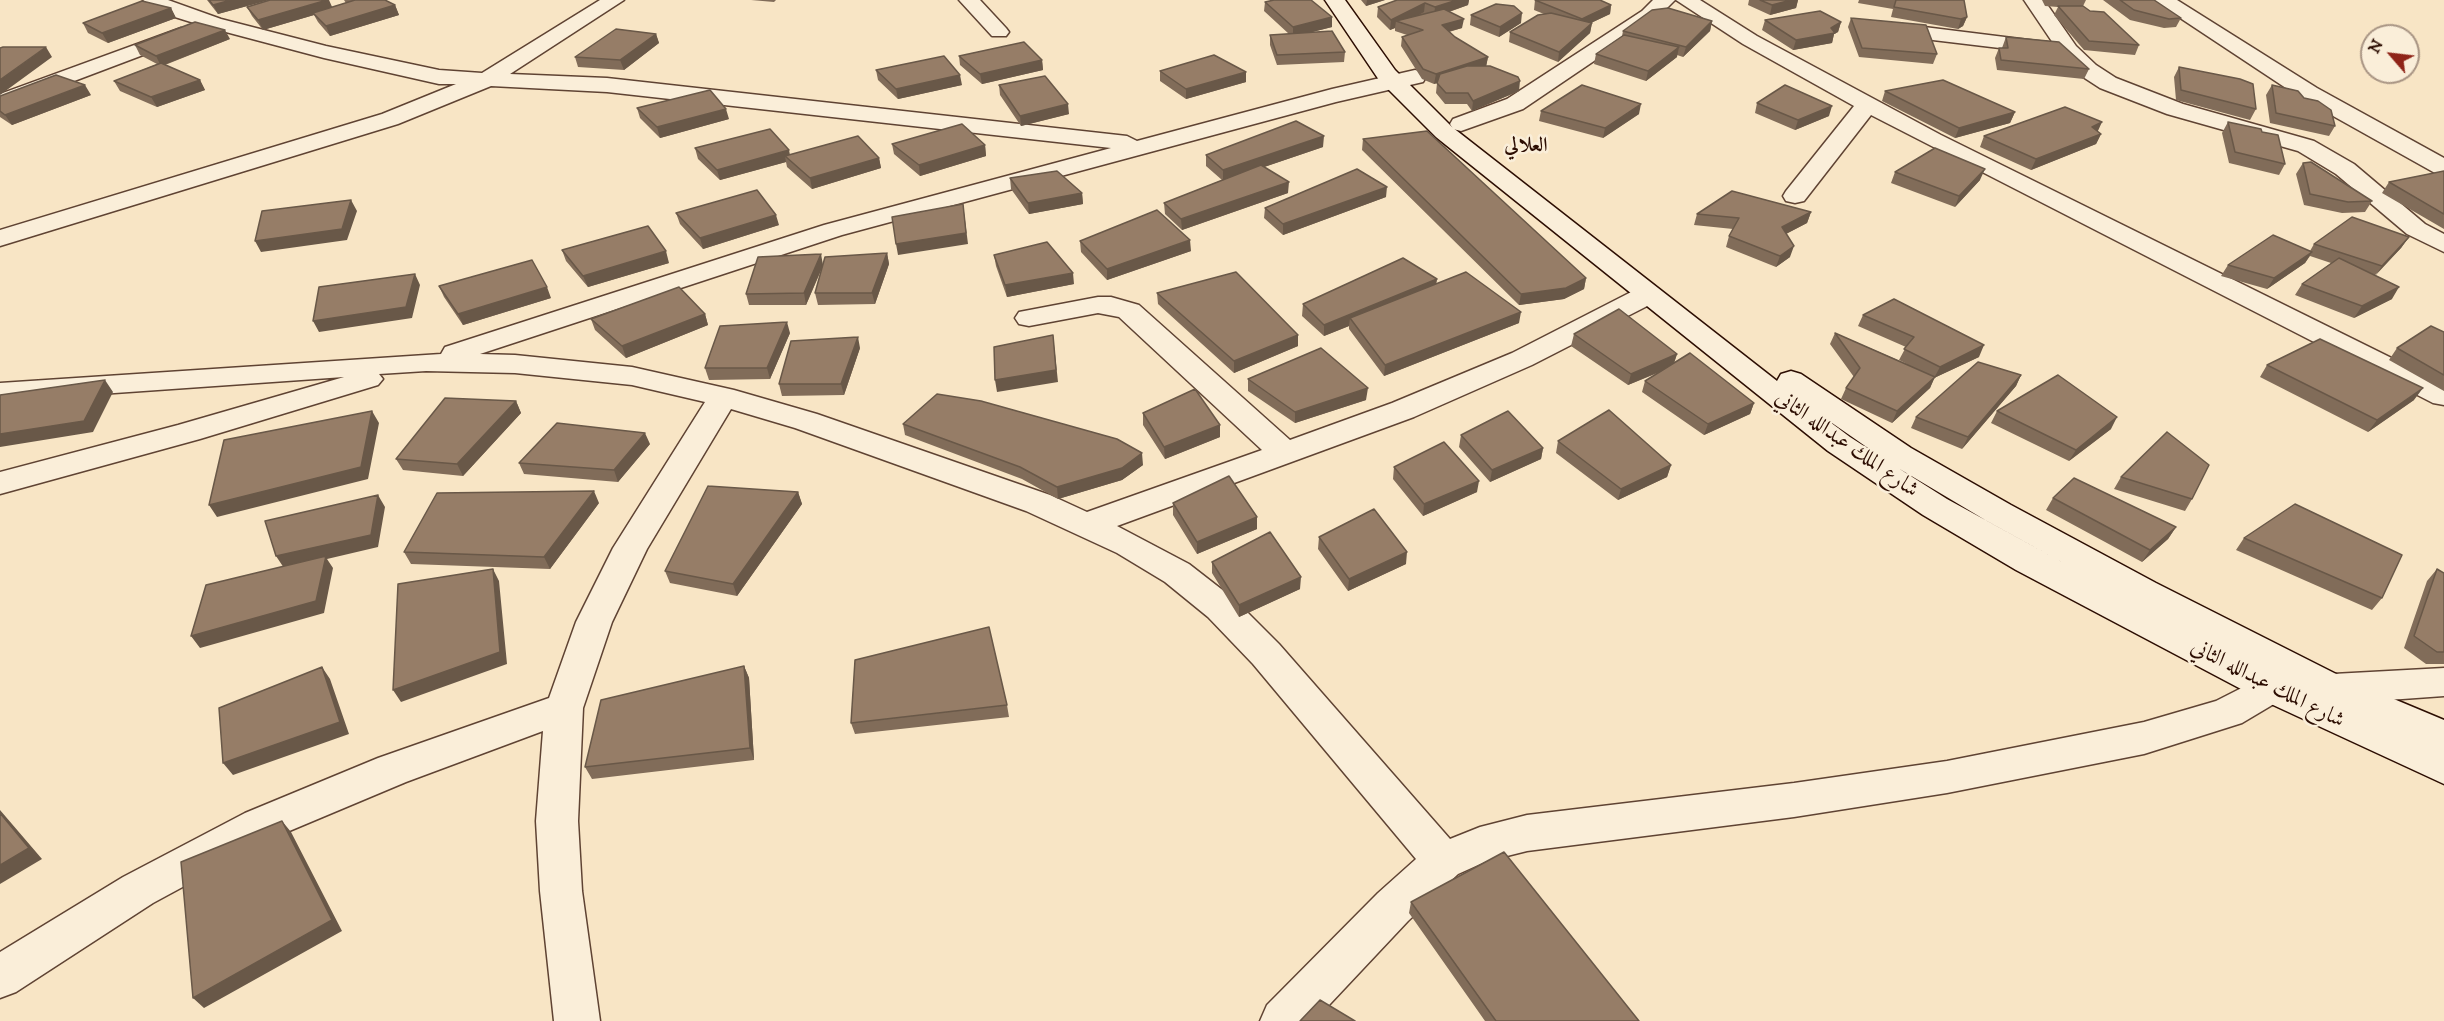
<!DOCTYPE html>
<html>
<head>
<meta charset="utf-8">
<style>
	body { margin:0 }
	#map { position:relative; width:2444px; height:1021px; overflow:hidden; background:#f8e5c5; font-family:"IM FELL DW Pica",serif }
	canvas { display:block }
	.north { position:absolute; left:2360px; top:24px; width:60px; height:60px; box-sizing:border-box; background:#faeed9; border:2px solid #a89483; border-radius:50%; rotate:298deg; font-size:16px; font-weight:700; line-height:24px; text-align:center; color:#2c0d02 }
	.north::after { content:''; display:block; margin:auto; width:21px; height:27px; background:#8f2418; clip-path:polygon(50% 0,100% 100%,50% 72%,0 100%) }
</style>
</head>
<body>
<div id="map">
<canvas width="2444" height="1021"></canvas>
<div class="north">N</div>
</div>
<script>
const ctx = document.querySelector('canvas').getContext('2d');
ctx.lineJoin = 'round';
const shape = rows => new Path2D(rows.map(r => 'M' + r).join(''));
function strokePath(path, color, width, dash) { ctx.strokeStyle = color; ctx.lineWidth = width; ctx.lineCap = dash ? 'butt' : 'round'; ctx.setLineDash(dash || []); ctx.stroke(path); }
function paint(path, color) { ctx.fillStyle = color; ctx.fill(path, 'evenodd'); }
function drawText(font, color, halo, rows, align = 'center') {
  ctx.font = font + ' "IM FELL DW Pica",Amiri,serif'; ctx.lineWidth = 5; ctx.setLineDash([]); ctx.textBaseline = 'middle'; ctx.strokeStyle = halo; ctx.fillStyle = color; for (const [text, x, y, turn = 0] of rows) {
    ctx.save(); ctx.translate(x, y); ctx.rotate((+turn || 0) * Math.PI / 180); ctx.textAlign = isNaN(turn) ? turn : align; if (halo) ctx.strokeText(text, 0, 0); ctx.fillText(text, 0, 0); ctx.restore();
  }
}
const street = shape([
	[143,0,168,0,221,19,326,46,439,70,482,73,600,0,624,0,510,74,607,78,1127,136,1137,141,1332,89,1415,70,1423,72,1426,77,1423,82,1336,102,842,235,480,354,515,355,632,367,734,390,817,414,1050,495,1087,512,1262,450,1119,317,1098,313,1029,326,1019,324,1015,318,1019,312,1098,297,1111,297,1139,305,1290,440,1392,403,1512,353,1637,289,1647,287,1657,289,1661,295,1657,301,1532,365,1414,417,1117,526,1189,564,1234,599,1279,644,1450,839,1480,827,1527,815,1794,783,1947,761,2144,722,2216,701,2271,673,2284,678,2290,688,2284,698,2242,723,2144,754,1947,793,1794,817,1527,851,1487,861,1458,874,1408,921,1314,1021,1260,1021,1267,1005,1378,893,1416,859,1253,664,1208,617,1165,582,1117,553,1026,511,795,428,731,409,647,549,612,622,583,708,578,821,582,891,600,1021,554,1021,540,891,536,821,543,731,406,782,275,837,153,903,16,992,0,998,0,952,123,877,245,813,378,758,549,698,576,622,613,548,705,402,632,385,515,373,426,371,379,374,383,379,378,385,200,439,0,494,0,472,178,425,344,377,0,401,0,383,441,354,445,347,824,225,1111,148,607,92,491,86,398,124,0,246,0,230,382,114,456,84,439,84,324,58,207,27,162,13,143,0],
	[959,0,980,0,1006,28,1009,32,1006,36,992,36,959,0],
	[1653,0,1675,0,1656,19,1523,109,1461,131,1453,129,1450,124,1453,119,1507,99,1642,11,1653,0],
	[1676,0,1700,0,1757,36,1941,135,2444,384,2444,405,2433,403,1871,115,1804,201,1795,203,1786,201,1783,196,1786,191,1854,106,1743,44,1676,0],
	[2024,0,2044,0,2076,46,2096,65,2116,78,2183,104,2314,141,2354,164,2425,224,2444,234,2444,252,2407,234,2336,174,2298,151,2167,114,2100,88,2080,75,2059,50,2050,54,1916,38,1909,36,1906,32,1909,28,1916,26,2053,43,2024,0],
	[2153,0,2177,0,2317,88,2444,158,2444,175,2435,173,2301,98,2153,0],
	[181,28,188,30,191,34,188,38,0,109,0,94,181,28],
	[2444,668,2444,696,2333,704,2320,699,2314,689,2320,679,2333,674,2444,668]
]);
const secondary = shape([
	[1325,0,1345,0,1395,70,1452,127,1777,381,1781,374,1791,371,1801,374,1911,448,2011,505,2156,583,2346,679,2444,720,2444,784,2258,698,2016,570,1923,515,1828,451,1436,137,1379,80,1325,0],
	[1822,416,1881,457,1850,437,1822,416],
	[1898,468,1987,521,2091,578,1947,499,1898,468]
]);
const wall = shape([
	[207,0,269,0,218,14],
	[344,0,385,0,395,5,399,15,330,36,318,22,314,15,263,30,252,16,247,7,332,7,346,3],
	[751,0,776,0,774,2],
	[1361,0,1385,0,1366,6],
	[1397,0,1469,0,1468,5,1449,12,1462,28,1449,32,1455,37,1488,57,1486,66,1519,91,1472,111,1467,104,1445,104,1436,93,1437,83,1434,84,1422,79,1401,46,1402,37,1407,35,1395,31,1395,28,1390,30,1377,17,1378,7],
	[1535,0,1611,5,1610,14,1591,23,1592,23,1590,33,1558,62,1509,42,1510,32,1544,14,1534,10],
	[1749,0,1798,0,1796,8,1770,15,1748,5],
	[1859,0,1964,0,1967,17,1963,26,1958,29,1891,17,1893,9,1858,3],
	[2042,0,2086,0,2083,6,2139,45,2135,55,2084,50,2054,15,2058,7,2045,6],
	[2103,0,2154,0,2181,18,2176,27,2164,28,2130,20],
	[1265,2,1332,17,1332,27,1308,33,1345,52,1344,62,1277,65,1270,45,1270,35,1289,34,1264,11],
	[171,8,176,18,108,43,88,33,83,23],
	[1471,15,1521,23,1499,37,1470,25],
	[1851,18,1937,54,1933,64,1859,57,1848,27],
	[1765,20,1841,22,1838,32,1834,34,1832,43,1793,50,1762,30],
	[1712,21,1710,31,1683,57,1677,55,1677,57,1646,81,1594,64,1596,54,1622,36,1623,31],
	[656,34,659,43,624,70,578,67,575,57],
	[2006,37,2089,69,2084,79,1997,70,1995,58,1999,48,2002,48],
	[230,39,165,65,200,80,205,90,157,107,120,91,114,81,157,64,140,55,135,45],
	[959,56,1042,60,1043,70,982,84,960,65],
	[2179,67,2256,109,2250,120,2176,100,2174,77],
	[876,70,962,85,898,99,878,80],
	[1160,71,1246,82,1186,99,1160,81],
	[999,85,1069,114,1021,126,1000,95],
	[2272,85,2335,126,2329,136,2270,123,2266,95],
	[1885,91,2015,112,2010,123,1955,138,1882,101],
	[91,95,12,125,0,117,0,96],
	[1757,103,1829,116,1795,130,1755,113],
	[637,108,729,119,660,138,640,118],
	[1541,111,1639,114,1603,138,1539,121],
	[2228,122,2262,132,2285,164,2279,175,2229,163,2222,133],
	[2097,131,2101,134,2096,144,2031,170,1980,147,1984,136],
	[1363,139,1586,278,1584,289,1564,299,1519,305,1362,150],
	[892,144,985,145,986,156,920,176,894,154],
	[1323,147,1264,167,1288,193,1182,230,1165,214,1164,203,1222,180,1206,166,1206,155],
	[695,148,790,155,879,158,881,168,812,189,787,167,786,162,720,180,698,159],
	[2303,163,2372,201,2365,212,2342,213,2304,205,2296,174],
	[2444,171,2444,229,2382,193,2389,182],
	[1895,172,1980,180,1955,207,1891,183],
	[1010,178,1082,193,1083,204,1029,214,1011,189],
	[1386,197,1283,235,1264,218,1265,208],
	[1811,212,1807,223,1786,234,1790,257,1776,267,1726,247,1729,236,1733,229,1694,225,1697,214],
	[676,213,779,225,703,249,680,224],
	[2409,237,2401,248,2375,275,2392,299,2354,318,2295,295,2302,284,2331,263,2310,256,2305,263,2267,289,2221,276,2228,265,2310,251,2314,244],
	[1080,241,1191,251,1107,280,1081,252],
	[562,250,669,263,588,287,566,261],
	[887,253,889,264,875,304,818,305,815,293,823,266,806,305,749,305,746,294,823,264],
	[994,255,1074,284,1007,297,996,266],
	[1437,279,1436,284,1519,323,1384,376,1349,329,1349,326,1324,336,1302,316,1303,304],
	[439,286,551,298,463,325,444,297],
	[1157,293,1298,335,1298,346,1234,373,1158,304],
	[705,314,708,325,626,358,595,330,591,319],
	[1863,315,1979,357,1934,378,1930,388,1892,423,1841,399,1846,388,1854,377,1830,344,1835,333,1907,364,1899,360,1906,347,1858,326],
	[2444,332,2444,391,2389,360,2397,348],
	[790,333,770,379,709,380,705,368],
	[1574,334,1677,354,1674,363,1754,403,1750,414,1704,435,1642,392,1645,381,1660,372,1628,385,1571,346],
	[860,348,844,395,782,396,779,384],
	[2267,365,2414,400,2368,432,2260,377],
	[2021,375,2016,386,1962,449,1911,428,1916,417],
	[1248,379,1366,400,1295,423,1248,391],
	[516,401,521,413,463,476,403,470,396,459],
	[1997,411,2111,429,2069,461,1991,423],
	[1143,413,1220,437,1165,459,1143,425],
	[903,424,1143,465,1122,480,1058,499,1022,479,905,435],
	[1461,435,1543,448,1541,459,1490,482,1459,447],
	[1558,441,1671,465,1667,477,1618,500,1556,453],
	[650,444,618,482,524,474,519,463],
	[1394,467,1477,492,1423,516,1393,479],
	[2121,477,2192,499,2185,511,2114,489],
	[798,492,802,504,737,596,670,583,665,571],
	[2053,498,2176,527,2168,539,2142,562,2046,510],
	[599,503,550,569,411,564,404,552],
	[1173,503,1257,529,1197,554,1173,515],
	[1319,537,1406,564,1348,591,1318,549],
	[2244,538,2382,598,2372,610,2236,550],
	[1212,562,1300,589,1239,617,1212,573],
	[2437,569,2444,573,2444,664,2426,664,2404,648,2427,581],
	[744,666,749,678,754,760,592,779,585,767],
	[1007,705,1009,717,855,734,851,723],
	[1411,902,1639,1021,1485,1021,1409,913]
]);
const shadedWall = shape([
	[231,0,269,0,218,14,213,5],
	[327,0,329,0,333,9,313,13,314,15,263,30,258,20],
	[1367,0,1385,0,1366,6],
	[1457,0,1469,0,1468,5,1434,17,1435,7],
	[1791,0,1798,0,1796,8,1770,15,1772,5],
	[1425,3,1424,12,1403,24,1396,21,1395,28,1390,30,1391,20],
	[395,5,399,15,330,36,326,26],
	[1611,5,1610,14,1580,28,1582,19],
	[171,8,176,18,108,43,102,33],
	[1522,13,1521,23,1499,37,1500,27],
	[1332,17,1332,27,1293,37,1293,27],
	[1967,17,1963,26,1958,29,1961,19],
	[1464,19,1462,28,1440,34,1442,25],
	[1712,21,1710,31,1683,57,1686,47],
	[1841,22,1838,32,1834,34,1832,43,1793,50,1796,40,1831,28],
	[1592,23,1590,33,1558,62,1559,52],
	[225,30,230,39,161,66,156,56],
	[656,34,659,43,624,70,620,60],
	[46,47,52,57,0,95,0,80],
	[1679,47,1677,57,1646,81,1648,71],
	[1488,57,1486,67,1434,84,1436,74],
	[1042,60,1043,70,982,84,980,74],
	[1246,72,1246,82,1186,99,1186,89],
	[960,75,962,85,898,99,896,89],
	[200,80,205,90,157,107,151,97],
	[1520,81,1519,91,1472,111,1473,101],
	[85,85,91,95,12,125,5,115],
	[1068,104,1069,114,1021,126,1020,116],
	[1641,104,1639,114,1603,138,1605,128],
	[1832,106,1829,116,1795,130,1798,120],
	[726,109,729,119,660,138,657,127],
	[2015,112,2010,123,1955,138,1959,128],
	[2102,122,2097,133,2092,127],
	[2101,134,2096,144,2031,170,2036,159],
	[1324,136,1323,147,1223,181,1223,170],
	[985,145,986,156,920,176,919,165],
	[789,150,791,160,785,156,786,162,720,180,717,170],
	[879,158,881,168,812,189,810,178],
	[1985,169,1980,180,1955,207,1959,196],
	[1289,182,1288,193,1182,230,1181,219],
	[1387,187,1386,197,1283,235,1283,224],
	[1082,193,1083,204,1029,214,1028,203],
	[351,200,357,211,347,240,261,252,255,241],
	[963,204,968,244,898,255,896,244],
	[1811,212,1807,223,1778,238,1782,227],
	[776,215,779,225,703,249,700,238],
	[2409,237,2401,248,2374,277,2382,266],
	[1190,240,1191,251,1107,280,1107,269],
	[1794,246,1790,257,1776,267,1780,256],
	[666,251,669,263,588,287,583,276],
	[2312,252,2305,263,2267,289,2274,278],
	[887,253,889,264,875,304,872,293],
	[821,254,823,265,806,305,804,293],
	[1073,273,1074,284,1007,297,1005,285],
	[415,274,420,285,412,318,319,332,313,321],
	[1586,278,1584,289,1564,299,1519,305,1521,294],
	[1437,279,1435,290,1350,318,1349,326,1324,336,1324,325],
	[547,287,551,298,463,325,458,314],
	[2399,287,2392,299,2354,318,2362,306],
	[1521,312,1519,323,1384,376,1385,365],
	[705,314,708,325,626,358,622,346],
	[787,322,790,333,770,379,767,368],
	[1053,335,1058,382,997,392,995,380],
	[1298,335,1298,346,1234,373,1234,361],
	[858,337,860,348,844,395,841,384],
	[1984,345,1979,357,1934,378,1940,367],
	[1677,354,1673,366,1628,385,1631,374],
	[2021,375,2016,386,1962,449,1968,437],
	[1935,377,1930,388,1892,423,1897,411],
	[105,380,113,392,93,432,0,447,0,434],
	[1368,388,1366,400,1295,423,1295,412],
	[2423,388,2414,400,2368,432,2377,420],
	[516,401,521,413,463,476,457,464],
	[1754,403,1750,414,1704,435,1708,424],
	[372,411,379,423,368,479,217,517,209,505],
	[2117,417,2111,429,2069,461,2076,450],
	[1220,425,1220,437,1165,459,1164,447],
	[645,433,650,444,618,482,614,470],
	[1543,448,1541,459,1490,482,1492,470],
	[1142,453,1143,465,1122,480,1058,499,1057,487],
	[1671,465,1667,477,1618,500,1621,489],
	[1479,481,1477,492,1423,516,1424,504],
	[594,491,599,503,550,569,544,557],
	[798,492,802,504,737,596,733,584],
	[378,495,385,507,378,547,327,559,333,568,324,613,200,648,191,636,284,568,276,556],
	[1257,517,1257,529,1197,554,1197,542],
	[2176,527,2168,539,2142,562,2150,550],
	[1407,552,1406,564,1348,591,1349,579],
	[493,569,499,581,507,664,401,702,393,690],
	[1301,577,1300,589,1239,617,1239,605],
	[744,666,749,678,754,760,750,748],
	[322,667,330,679,349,734,233,775,223,763],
	[0,810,42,859,0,884],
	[282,821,291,832,342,931,204,1008,193,998]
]);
const building = shape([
	[209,0,231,0,213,5,209,0],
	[270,0,327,0,258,20,247,7,270,0],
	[355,0,385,0,395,5,326,26,313,13,355,0],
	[1274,0,1311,0,1332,17,1293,27,1265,2,1274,0],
	[1397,0,1457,0,1435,7,1425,3,1391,20,1378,7,1397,0],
	[1535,0,1600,0,1611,5,1582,19,1535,0],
	[1760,0,1791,0,1772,5,1760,0],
	[1896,0,1964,0,1967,17,1961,19,1894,7,1896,0],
	[2120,0,2154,0,2181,18,2169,19,2134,10,2120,0],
	[142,1,171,8,102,33,83,23,142,1],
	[1496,4,1514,6,1522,13,1500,27,1471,15,1496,4],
	[2058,6,2083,6,2090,11,2104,12,2139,45,2089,41,2058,6],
	[1668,8,1712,21,1686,47,1623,31,1652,10,1668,8],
	[1444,9,1464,19,1442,25,1455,37,1488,57,1436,74,1423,69,1402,37,1423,30,1396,21,1444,9],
	[1820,11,1841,22,1831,28,1835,33,1796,40,1765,20,1820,11],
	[1551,13,1592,23,1559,52,1510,32,1538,15,1551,13],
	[1851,18,1926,25,1937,54,1862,48,1851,18],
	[195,22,225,30,156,56,135,45,195,22],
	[616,29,656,34,620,60,575,57,616,29],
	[1332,31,1345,52,1277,55,1270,35,1332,31],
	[1624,35,1679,47,1648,71,1596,54,1624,35],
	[2006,37,2059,42,2089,69,2001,60,1999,48,2008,48,2006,37],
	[1024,42,1042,60,980,74,959,56,1024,42],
	[3,47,46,47,0,80,0,48,3,47],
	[1214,55,1246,72,1186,89,1160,71,1214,55],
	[944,56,960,75,896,89,876,70,944,56],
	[161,63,200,80,151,97,114,81,161,63],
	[1467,66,1490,66,1518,77,1520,81,1473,101,1468,93,1446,93,1437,83,1440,74,1467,66],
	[2179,67,2240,79,2253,84,2256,109,2181,90,2179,67],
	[56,75,85,85,5,115,0,111,0,96,56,75],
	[1045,76,1068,104,1020,116,999,85,1045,76],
	[1943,80,2015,112,1959,128,1885,91,1943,80],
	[1582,85,1641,104,1605,128,1541,111,1582,85],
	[1785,85,1832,106,1798,120,1757,103,1785,85],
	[2272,85,2298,91,2304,98,2318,101,2331,110,2335,126,2276,113,2272,85],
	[710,90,726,109,657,127,637,108,710,90],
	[2065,107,2102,122,2092,127,2101,134,2036,159,1984,136,2065,107],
	[1296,121,1324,136,1223,170,1206,155,1296,121],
	[2228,122,2261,129,2262,132,2278,135,2285,164,2235,152,2228,122],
	[962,124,985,145,919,165,892,144,962,124],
	[770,129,789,150,717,170,695,148,770,129],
	[1427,131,1586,278,1566,288,1521,294,1363,139,1427,131],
	[858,136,879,158,810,178,785,156,858,136],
	[1935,148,1985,169,1959,196,1895,172,1935,148],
	[2311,162,2372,201,2348,202,2310,194,2303,163,2311,162],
	[1261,165,1289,182,1181,219,1164,203,1261,165],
	[1357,169,1387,187,1283,224,1265,208,1357,169],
	[1057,171,1082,193,1028,203,1010,178,1057,171],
	[2444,171,2444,214,2389,182,2444,171],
	[757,190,776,215,700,238,676,213,757,190],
	[1732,191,1811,212,1782,227,1794,246,1780,256,1729,236,1739,218,1697,214,1732,191],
	[351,200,342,229,255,241,262,211,351,200],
	[963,204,966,233,896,244,892,217,963,204],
	[1157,210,1190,240,1107,269,1080,241,1157,210],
	[2352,217,2409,237,2382,266,2314,244,2352,217],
	[648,226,666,251,583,276,562,250,648,226],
	[2273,235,2312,252,2274,278,2228,265,2273,235],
	[1047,242,1073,273,1005,285,994,255,1047,242],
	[887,253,872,293,815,293,825,257,887,253],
	[821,254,804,293,746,294,758,257,821,254],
	[1403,258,1437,279,1324,325,1303,304,1403,258],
	[2339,258,2399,287,2362,306,2302,284,2339,258],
	[532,260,547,287,458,314,439,286,532,260],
	[1236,272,1298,335,1234,361,1157,293,1236,272],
	[1466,272,1521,312,1385,365,1350,318,1466,272],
	[415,274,406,307,313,321,319,287,415,274],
	[679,287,705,314,622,346,591,319,679,287],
	[1894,299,1984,345,1940,367,1904,349,1914,337,1863,315,1894,299],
	[1619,309,1677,354,1631,374,1574,334,1619,309],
	[787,322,767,368,705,368,720,326,787,322],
	[2431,326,2444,332,2444,375,2397,348,2431,326],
	[1835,333,1935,377,1897,411,1846,388,1860,368,1835,333],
	[1053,335,1056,370,995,380,994,347,1053,335],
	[858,337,841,384,779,384,791,341,858,337],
	[2320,339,2423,388,2377,420,2267,365,2320,339],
	[1321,348,1368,388,1295,412,1248,379,1321,348],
	[1690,353,1754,403,1708,424,1645,381,1690,353],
	[1978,362,2021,375,1968,437,1916,417,1978,362],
	[2058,375,2117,417,2076,450,1997,411,2058,375],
	[105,380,84,421,0,434,0,395,105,380],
	[1195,389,1220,425,1164,447,1143,413,1195,389],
	[937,394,981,401,1117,439,1142,453,1122,468,1057,487,1020,467,903,424,937,394],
	[445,398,516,401,457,464,396,459,445,398],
	[1609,410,1671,465,1621,489,1558,441,1609,410],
	[372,411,361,467,209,505,224,440,372,411],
	[1508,411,1543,448,1492,470,1461,435,1508,411],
	[557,423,645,433,614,470,519,463,557,423],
	[2167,432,2209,465,2192,499,2121,477,2167,432],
	[1444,442,1479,481,1424,504,1394,467,1444,442],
	[1229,476,1257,517,1197,542,1173,503,1229,476],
	[2074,478,2176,527,2150,550,2053,498,2074,478],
	[708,486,798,492,733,584,665,571,708,486],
	[594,491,544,557,404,552,437,493,594,491],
	[378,495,371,535,276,556,265,521,378,495],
	[2295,504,2402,555,2382,598,2244,538,2295,504],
	[1374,509,1407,552,1349,579,1319,537,1374,509],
	[1270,532,1301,577,1239,605,1212,562,1270,532],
	[326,556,316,601,191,636,206,585,326,556],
	[493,569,500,652,393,690,398,584,493,569],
	[2437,569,2444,573,2444,652,2437,652,2414,636,2437,569],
	[989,627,1007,705,851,723,855,660,989,627],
	[744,666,750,748,585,767,601,700,744,666],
	[322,667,340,722,223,763,219,708,322,667],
	[0,813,29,848,0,865,0,813],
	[282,821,332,920,193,998,181,862,282,821],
	[1504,852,1639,1021,1496,1021,1411,902,1504,852],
	[1320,1000,1355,1021,1300,1021,1320,1000]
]);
const farNeighbourhoodnames = [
	["العلالي",1526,147]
];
const streetNames = [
	["شارع الملك عبدالله الثاني",1846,445,35],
	["شارع الملك عبدالله الثاني",2267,685,27]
];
strokePath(street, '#5f4333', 3);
strokePath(secondary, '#2c0d02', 3);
paint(street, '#faeed9');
paint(secondary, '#faeed9');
paint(wall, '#816c59');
paint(shadedWall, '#695848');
paint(building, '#967d67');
strokePath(building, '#695848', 1.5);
drawText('bold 20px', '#2c0d02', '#faeed9', farNeighbourhoodnames);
drawText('22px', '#2c0d02', '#faeed9', streetNames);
</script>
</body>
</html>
